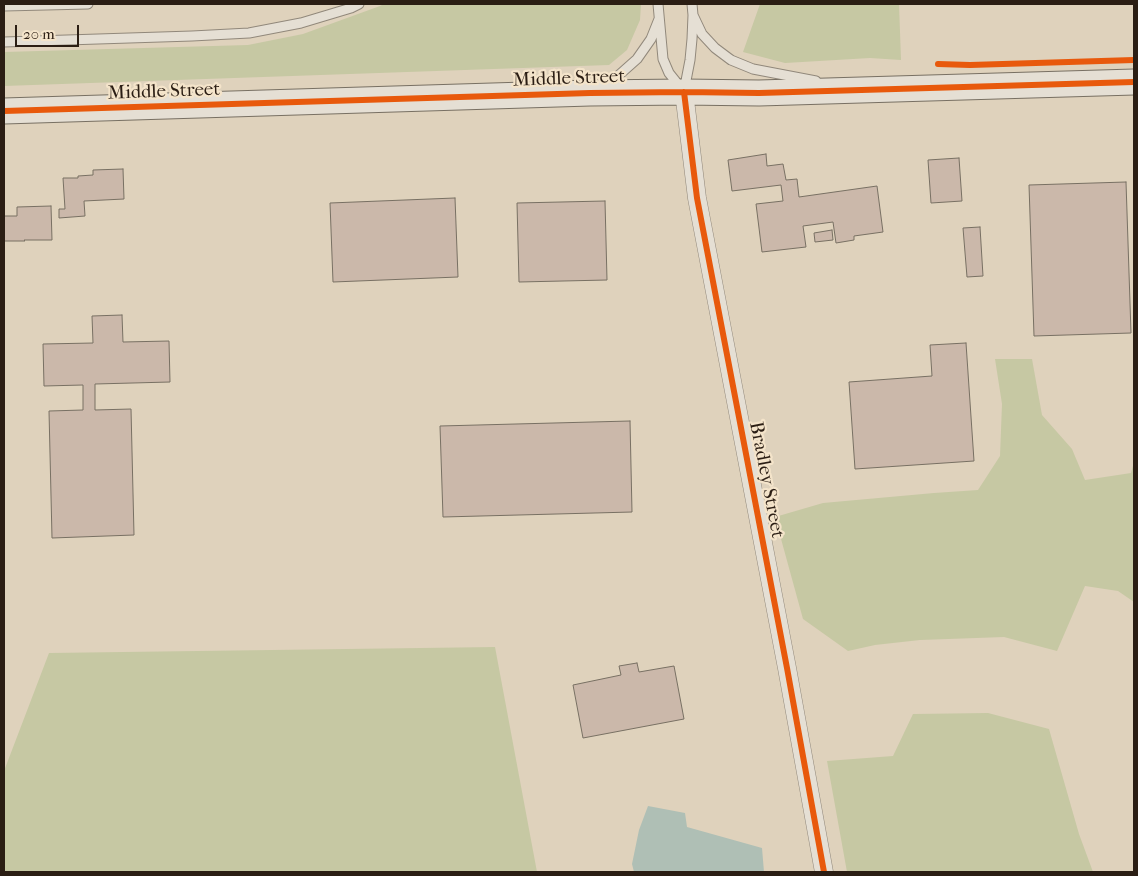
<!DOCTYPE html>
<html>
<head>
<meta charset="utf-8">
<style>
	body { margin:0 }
	#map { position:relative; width:1138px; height:876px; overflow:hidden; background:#dfd2bc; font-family:"IM FELL French Canon",serif }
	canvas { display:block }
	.frame { position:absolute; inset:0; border:5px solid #2b1e14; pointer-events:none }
	.scale { position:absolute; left:15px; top:25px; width:64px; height:22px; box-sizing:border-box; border:2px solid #2b1e14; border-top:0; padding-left:6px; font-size:15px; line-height:18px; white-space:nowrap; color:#2b1e14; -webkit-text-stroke:4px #f4e4ca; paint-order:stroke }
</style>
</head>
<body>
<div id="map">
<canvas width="1138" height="876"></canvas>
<div class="frame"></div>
<div class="scale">20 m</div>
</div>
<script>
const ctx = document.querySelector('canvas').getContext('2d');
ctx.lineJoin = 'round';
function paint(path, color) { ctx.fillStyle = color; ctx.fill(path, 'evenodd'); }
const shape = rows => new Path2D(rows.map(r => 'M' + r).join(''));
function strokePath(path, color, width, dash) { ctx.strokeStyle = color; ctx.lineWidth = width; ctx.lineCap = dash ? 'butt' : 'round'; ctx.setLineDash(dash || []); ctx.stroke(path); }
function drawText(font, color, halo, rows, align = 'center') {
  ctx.font = font + ' "IM FELL French Canon",serif'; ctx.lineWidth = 4.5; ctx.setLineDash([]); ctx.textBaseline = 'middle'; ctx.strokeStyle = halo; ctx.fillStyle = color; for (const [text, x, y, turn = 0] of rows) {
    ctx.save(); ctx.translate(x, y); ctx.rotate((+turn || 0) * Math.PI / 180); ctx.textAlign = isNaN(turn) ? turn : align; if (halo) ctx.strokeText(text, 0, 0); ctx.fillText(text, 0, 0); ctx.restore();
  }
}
const green = shape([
	[384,4,641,4,640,20,627,50,609,65,4,86,4,52,248,45,303,34,380,6],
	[760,4,899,4,901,60,870,58,785,63,743,52],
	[995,359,1032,359,1042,415,1072,449,1085,480,1131,473,1134,462,1134,602,1118,591,1085,586,1057,651,1004,637,920,640,875,645,848,651,803,619,775,517,823,503,934,493,978,490,1000,456,1002,404],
	[495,647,537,872,4,872,4,771,49,653],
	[988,713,1049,729,1079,834,1093,872,847,872,827,761,893,756,913,714]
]);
const water = shape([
	[648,806,685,813,687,827,762,848,764,872,634,872,632,864,639,830]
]);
const building = shape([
	[766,154,767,166,783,164,786,180,797,179,799,197,877,186,883,232,854,236,854,240,836,243,833,222,803,226,806,247,762,252,756,204,783,201,781,185,732,191,728,160,766,154],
	[959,158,962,201,931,203,928,160,959,158],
	[123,169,124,199,84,201,85,216,59,218,59,209,65,209,63,178,78,178,78,176,93,175,93,170,123,169],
	[1126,182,1131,333,1034,336,1029,185,1126,182],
	[455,198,458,277,333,282,330,203,455,198],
	[605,201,607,280,519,282,517,203,605,201],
	[51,206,52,240,24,240,25,241,4,241,4,216,17,216,17,207,51,206],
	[980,227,983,276,967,277,963,228,980,227],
	[832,230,833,240,815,242,814,233,832,230],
	[122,315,123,342,169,341,170,382,95,384,95,410,131,409,134,535,52,538,49,411,83,410,83,385,44,386,43,344,93,343,92,316,122,315],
	[966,343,974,461,855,469,849,382,932,376,930,345,966,343],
	[630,421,632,512,443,517,440,426,630,421],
	[637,663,639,672,674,666,684,719,583,738,573,685,621,675,619,666,637,663]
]);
const lane = shape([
	[658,4,663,59,669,73,681,88],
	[4,6,88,4],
	[693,15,702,34,715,48,731,60,753,69,816,81],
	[4,42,192,36,249,33,301,23,351,8,359,4],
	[602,86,619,75,637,59,651,39,659,19],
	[684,91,690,60,692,39,693,15,692,4]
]);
const street = shape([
	[684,92,697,198,787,668,824,872]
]);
const secondary = shape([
	[4,111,590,93,684,92,759,93,1134,82]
]);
const cycleway = shape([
	[938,64,970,65,1134,60],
	[684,92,697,198,787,668,824,872],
	[4,111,590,93,684,92,759,93,1134,82]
]);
const streetNames = [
	["Middle Street",569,79,-2],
	["Middle Street",164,92,-2],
	["Bradley Street",766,480,79]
];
paint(green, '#c6c8a3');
paint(water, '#afbfb5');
paint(building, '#cbb8aa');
strokePath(building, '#787063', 1);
strokePath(lane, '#91887b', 11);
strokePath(street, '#91887b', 19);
strokePath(secondary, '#787063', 27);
strokePath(lane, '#e5dfd4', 9);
strokePath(street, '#e5dfd4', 18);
strokePath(secondary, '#e5dfd4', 25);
strokePath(cycleway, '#e8590c', 6);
drawText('19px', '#2b1e14', '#f4e4ca', streetNames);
</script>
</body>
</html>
